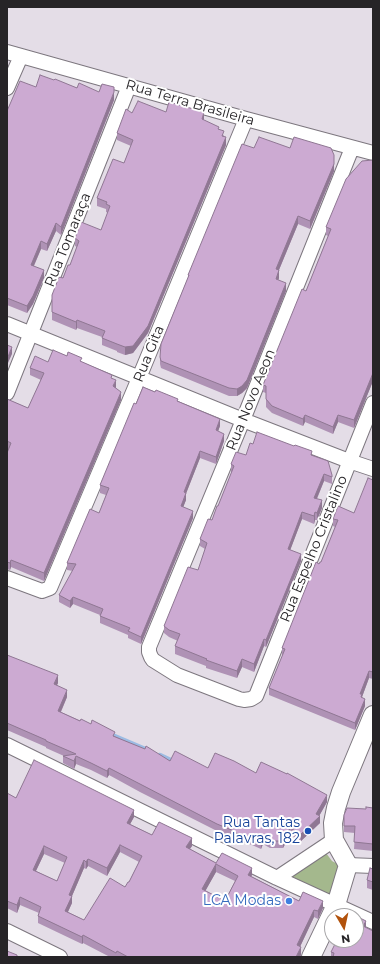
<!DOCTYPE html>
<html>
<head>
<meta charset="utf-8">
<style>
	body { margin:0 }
	#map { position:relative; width:380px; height:964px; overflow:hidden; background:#e4dde7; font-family:Montserrat,sans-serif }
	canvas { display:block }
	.frame { position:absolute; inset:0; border:8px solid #262427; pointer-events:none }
	.north { position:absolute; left:324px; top:908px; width:40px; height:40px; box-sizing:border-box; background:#fff; border:1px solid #a8a7a9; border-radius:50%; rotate:171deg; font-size:11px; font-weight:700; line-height:16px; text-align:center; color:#262427 }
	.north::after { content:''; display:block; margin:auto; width:14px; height:18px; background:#b2520c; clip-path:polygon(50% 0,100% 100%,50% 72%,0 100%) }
</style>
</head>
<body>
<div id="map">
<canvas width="380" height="964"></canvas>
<div class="frame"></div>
<div class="north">N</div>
</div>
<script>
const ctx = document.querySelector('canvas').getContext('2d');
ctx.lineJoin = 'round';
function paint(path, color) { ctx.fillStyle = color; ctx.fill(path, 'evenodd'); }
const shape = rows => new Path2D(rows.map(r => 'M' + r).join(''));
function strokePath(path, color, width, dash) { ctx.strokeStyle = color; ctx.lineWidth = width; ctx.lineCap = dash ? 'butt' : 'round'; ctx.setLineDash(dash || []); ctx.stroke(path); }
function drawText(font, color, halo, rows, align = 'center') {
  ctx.font = font + ' Montserrat,sans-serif'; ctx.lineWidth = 4; ctx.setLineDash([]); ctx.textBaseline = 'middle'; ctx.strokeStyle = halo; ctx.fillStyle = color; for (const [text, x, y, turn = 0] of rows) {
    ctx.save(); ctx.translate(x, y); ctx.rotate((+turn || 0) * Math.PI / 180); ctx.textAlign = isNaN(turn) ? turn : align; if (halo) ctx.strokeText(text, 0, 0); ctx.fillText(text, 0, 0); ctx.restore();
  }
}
const green = shape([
	[326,853,332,861,341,866,330,895,291,876]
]);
const stream = shape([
	[110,734,150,751],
	[160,755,175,762]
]);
const minor = shape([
	[7,52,246,119,373,153],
	[7,88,21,56],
	[352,148,243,420,149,647,149,652,151,657,153,660,177,675,239,699,244,700,251,699,256,696,373,403],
	[7,324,243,420,349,461,373,469],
	[7,393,129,86],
	[7,578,42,591,50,588,139,378,246,119],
	[7,745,277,878,373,922],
	[348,865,373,866],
	[277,878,334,840],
	[7,931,60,957]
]);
const tertiary = shape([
	[311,957,336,905,348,865,334,840,333,823,336,808,341,792,373,715]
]);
const wall = shape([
	[54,80,114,100,61,235,56,231,47,251,41,249,34,266,44,278,33,304,27,313,7,305,7,111,36,87],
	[166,112,204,119,204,120,219,129,224,136,226,145,148,333,133,353,125,355,117,352,117,351,102,345,102,337,77,328,76,330,52,320,52,295,70,265,77,247,75,246,75,238,101,230,108,213,106,212,106,209,97,206,97,198,124,163,131,146,117,140,117,133,132,113],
	[254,148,334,171,310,229,298,224,279,270,279,278,278,280,286,291,247,388,242,393,237,396,229,396,161,368,160,364,160,357,188,278,188,275],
	[373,160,373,381,354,428,338,422,333,434,305,422,303,426,272,413,266,407,266,393,263,392,263,385,306,291,328,236,326,235,326,227],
	[48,362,82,362,112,379,121,400,44,581,11,567,10,570,7,569,7,453,9,449,7,449,7,399,28,408,41,380,30,375,30,368],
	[178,401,220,426,218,431,224,441,216,464,200,458,186,493,186,500,183,507,193,518,141,644,128,638,128,635,100,623,100,615,73,604,70,608,59,602,59,595,73,571,67,570,67,563,99,513,106,495,100,493,100,485,136,404],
	[253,444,312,455,332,475,332,484,324,481,317,499,322,508,317,520,315,520,314,524,302,519,290,550,301,561,266,647,264,646,254,672,242,667,237,678,206,668,206,666,175,654,175,646,178,641,169,637,164,633,164,626,198,570,205,549,200,546,200,539,212,520,218,506,232,472,231,472,231,464,246,455],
	[373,480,373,679,369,678,362,697,365,706,355,730,269,695,269,688,283,655,282,655,282,648,319,564,321,562,335,527,333,526,333,519,354,513],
	[7,646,8,654,8,655,58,683,57,685,67,697,61,712,170,761,208,768,256,773,327,802,319,816,320,823,301,841,290,835,283,848,270,848,263,844,261,849,252,845,233,839,233,838,217,831,140,792,109,775,107,778,91,770,76,764,74,769,63,763,63,756,64,756,46,748,46,747,7,730],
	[7,793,16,798,134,817,130,824,152,835,192,846,190,849,216,863,252,875,251,876,299,901,323,908,318,919,314,917,300,947,301,955,300,957,110,957,83,943,82,944,38,923,38,916,39,913,20,905,17,913,7,908],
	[120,852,139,862,129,882,125,887,84,920,68,912,72,903,72,896,84,868,86,869,88,866,107,876],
	[44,854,65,863,57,881,36,871],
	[216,872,235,881,225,901,205,891],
	[373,808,373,851,354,849,355,833,344,832,344,815,366,809],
	[373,869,373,890,367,888,367,880],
	[366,927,373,957,331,957,331,952]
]);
const shadedWall = shape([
	[114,92,114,100,61,235,61,227],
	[204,112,204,119,202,127,202,119],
	[226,137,226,145,148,333,133,353,125,355,125,347],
	[334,155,334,171,310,229,310,221],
	[298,216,298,224,276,277,276,269],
	[56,223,56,231,47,251,47,244],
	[41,241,41,249,31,272,31,265],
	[44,270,44,278,33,304,27,313,27,306],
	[279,270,279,278,276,287,276,279],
	[286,283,286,291,247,388,242,393,237,396,237,389],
	[77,320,77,328,76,330,76,322],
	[12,347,12,354,8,363,8,366,7,369,7,359],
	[373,373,373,381,354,428,354,420],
	[116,380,116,388,113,394,113,386],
	[121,392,121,400,44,581,44,573],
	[305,415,305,422,303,426,303,419],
	[338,415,338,422,333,434,333,427],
	[220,419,220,426,216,437,216,430],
	[224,434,224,441,216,464,216,457],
	[200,451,200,458,184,499,184,492],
	[324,474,324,481,314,505,314,498],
	[186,493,186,500,181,513,181,506],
	[322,500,322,508,317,520,317,513],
	[193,511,193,518,141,644,141,637],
	[302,512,302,519,288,556,288,549],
	[315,512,315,520,314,524,314,516],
	[301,554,301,561,266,647,266,640],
	[11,560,11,567,10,570,10,563],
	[73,597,73,604,70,608,70,601],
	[264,639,264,646,254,672,254,664],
	[8,646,8,654,7,657,7,649],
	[242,659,242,667,237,678,237,671],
	[369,671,369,678,362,697,362,701,360,694],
	[58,675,58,683,54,691,54,684],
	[67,690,67,697,58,718,58,711],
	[365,699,365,706,355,730,355,723],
	[76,756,76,764,74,769,74,761],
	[109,768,109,775,107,778,107,771],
	[327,795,327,802,318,818,320,816,320,823,301,841,301,834,316,814],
	[134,810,134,817,127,830,127,823],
	[290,828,290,835,283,848,283,841],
	[263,837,263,844,261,849,261,842],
	[192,838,192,846,186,854,186,847],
	[120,845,120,852,107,876,107,868],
	[44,846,44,854,33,877,33,870],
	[88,859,88,866,86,869,86,862],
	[84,860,84,868,72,896,72,903,65,918,65,911,69,895],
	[216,864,216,872,202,897,202,889],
	[252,868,252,875,248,882,248,875],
	[20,897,20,905,17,913,17,905],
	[323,901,323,908,318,919,318,911],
	[314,910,314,917,297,953,297,945],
	[366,921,366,928,363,926],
	[83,935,83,943,82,944,82,937],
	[301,947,301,955,300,957,296,957]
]);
const building = shape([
	[40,75,54,80,55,79,77,88,79,83,99,92,102,84,114,87,114,92,61,227,56,223,47,244,41,241,31,265,44,270,33,296,27,306,7,298,7,111,20,81,36,87,40,75],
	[138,101,166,112,169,102,204,112,202,119,219,127,218,129,224,131,222,136,226,137,148,326,133,346,125,347,117,344,102,338,105,331,77,320,76,322,52,312,52,295,59,277,63,278,68,265,70,265,79,241,75,238,81,222,101,230,110,206,106,204,107,202,97,198,113,159,124,163,133,140,117,133,126,109,132,113,138,101],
	[259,137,290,148,294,137,331,148,334,155,334,164,310,221,298,216,276,269,279,270,276,279,286,283,247,380,242,386,237,389,229,388,161,361,160,357,161,344,189,275,188,275,242,144,254,148,259,137],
	[373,160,373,373,354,420,338,415,333,427,305,415,303,419,272,406,266,399,266,386,263,385,302,289,306,291,331,229,326,227,346,179,362,161,373,160],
	[7,345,12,347,7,359,8,359,7,362,7,345],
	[53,350,67,356,68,352,82,358,80,361,112,375,111,378,116,380,113,386,121,392,44,573,11,560,10,563,7,562,7,453,11,443,7,441,7,399,28,408,44,373,30,368,35,356,48,362,53,350],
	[143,387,155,392,156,390,178,399,177,401,220,419,216,430,224,434,216,457,200,451,184,492,186,493,181,506,193,511,141,637,128,631,130,628,100,616,103,609,73,597,70,601,59,595,76,564,67,563,90,509,99,513,109,488,100,485,134,403,136,404,143,387],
	[257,432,294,446,295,445,312,451,311,455,328,461,332,475,332,477,324,474,314,498,322,500,317,513,315,512,314,516,302,512,288,549,301,554,266,640,264,639,254,664,242,659,237,671,206,660,207,659,175,646,180,634,169,630,164,626,188,567,198,570,207,543,200,539,208,519,212,520,217,506,218,506,234,466,231,464,236,452,246,455,250,443,253,444,257,432],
	[368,478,373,480,373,672,369,671,360,694,362,694,361,697,365,699,355,723,269,688,285,649,282,648,316,562,319,564,320,562,321,562,338,520,333,519,338,506,354,513,368,478],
	[7,655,58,675,54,684,67,690,58,711,80,721,81,719,91,724,92,720,115,732,113,736,145,749,146,746,170,761,175,751,208,768,215,753,234,761,256,773,261,762,287,774,287,773,327,795,316,814,320,816,301,834,290,828,283,841,270,841,263,837,261,842,252,838,233,832,234,831,217,824,140,784,109,768,107,771,91,763,76,756,74,761,63,756,76,754,46,741,46,740,7,723,7,655],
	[34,760,134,810,127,823,152,835,159,822,192,838,186,847,216,863,222,853,252,868,248,875,299,901,303,892,323,901,318,911,314,910,297,945,301,947,296,957,128,957,117,951,116,953,83,935,82,937,38,916,41,907,20,897,17,905,7,901,7,793,16,798,34,760],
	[120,845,142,856,129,882,128,882,125,887,110,878,84,920,65,911,72,896,69,895,84,860,86,862,88,859,107,868,120,845],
	[44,846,67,857,57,881,33,870,44,846],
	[216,864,238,876,225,901,202,889,216,864],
	[366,807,373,808,373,844,354,842,355,826,344,826,344,815,347,808,366,809,366,807],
	[370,868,373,869,373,882,367,880,370,868],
	[350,913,356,916,348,916,350,913],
	[356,916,366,921,363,926,373,931,373,957,333,957,334,953,331,952,337,940,356,940,356,916],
	[7,951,17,955,17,957,7,957,7,951]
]);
const markers = [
	[308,831,4,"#1a4fb4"],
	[289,901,4,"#3f7fe0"]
];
const streetNames = [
	["Rua Terra Brasileira",190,103,16],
	["Rua Tomaraça",68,240,-68],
	["Rua Gita",149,354,-68],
	["Rua Novo Aeon",251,400,-68],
	["Rua Espelho Cristalino",314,549,-68]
];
const transitNames = [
	["Rua Tantas",300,823],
	["Palavras, 182",300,839]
];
const shopNames = [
	["LCA Modas",281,901]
];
paint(green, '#a4b88d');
strokePath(stream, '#9cbbe3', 4.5);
strokePath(minor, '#7d777f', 16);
strokePath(tertiary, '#7d777f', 20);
strokePath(minor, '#fff', 14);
strokePath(tertiary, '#fff', 18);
paint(wall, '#af92b5');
paint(shadedWall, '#8f7793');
paint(building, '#ccaad2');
strokePath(building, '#8f7793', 1);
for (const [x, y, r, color] of markers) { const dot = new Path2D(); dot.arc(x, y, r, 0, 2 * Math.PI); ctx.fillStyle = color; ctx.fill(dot); strokePath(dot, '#fff', 1.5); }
drawText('14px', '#262427', '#fff', streetNames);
drawText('14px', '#164399', '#fff', transitNames, 'right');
drawText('14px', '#366cbe', '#fff', shopNames, 'right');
</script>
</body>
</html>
